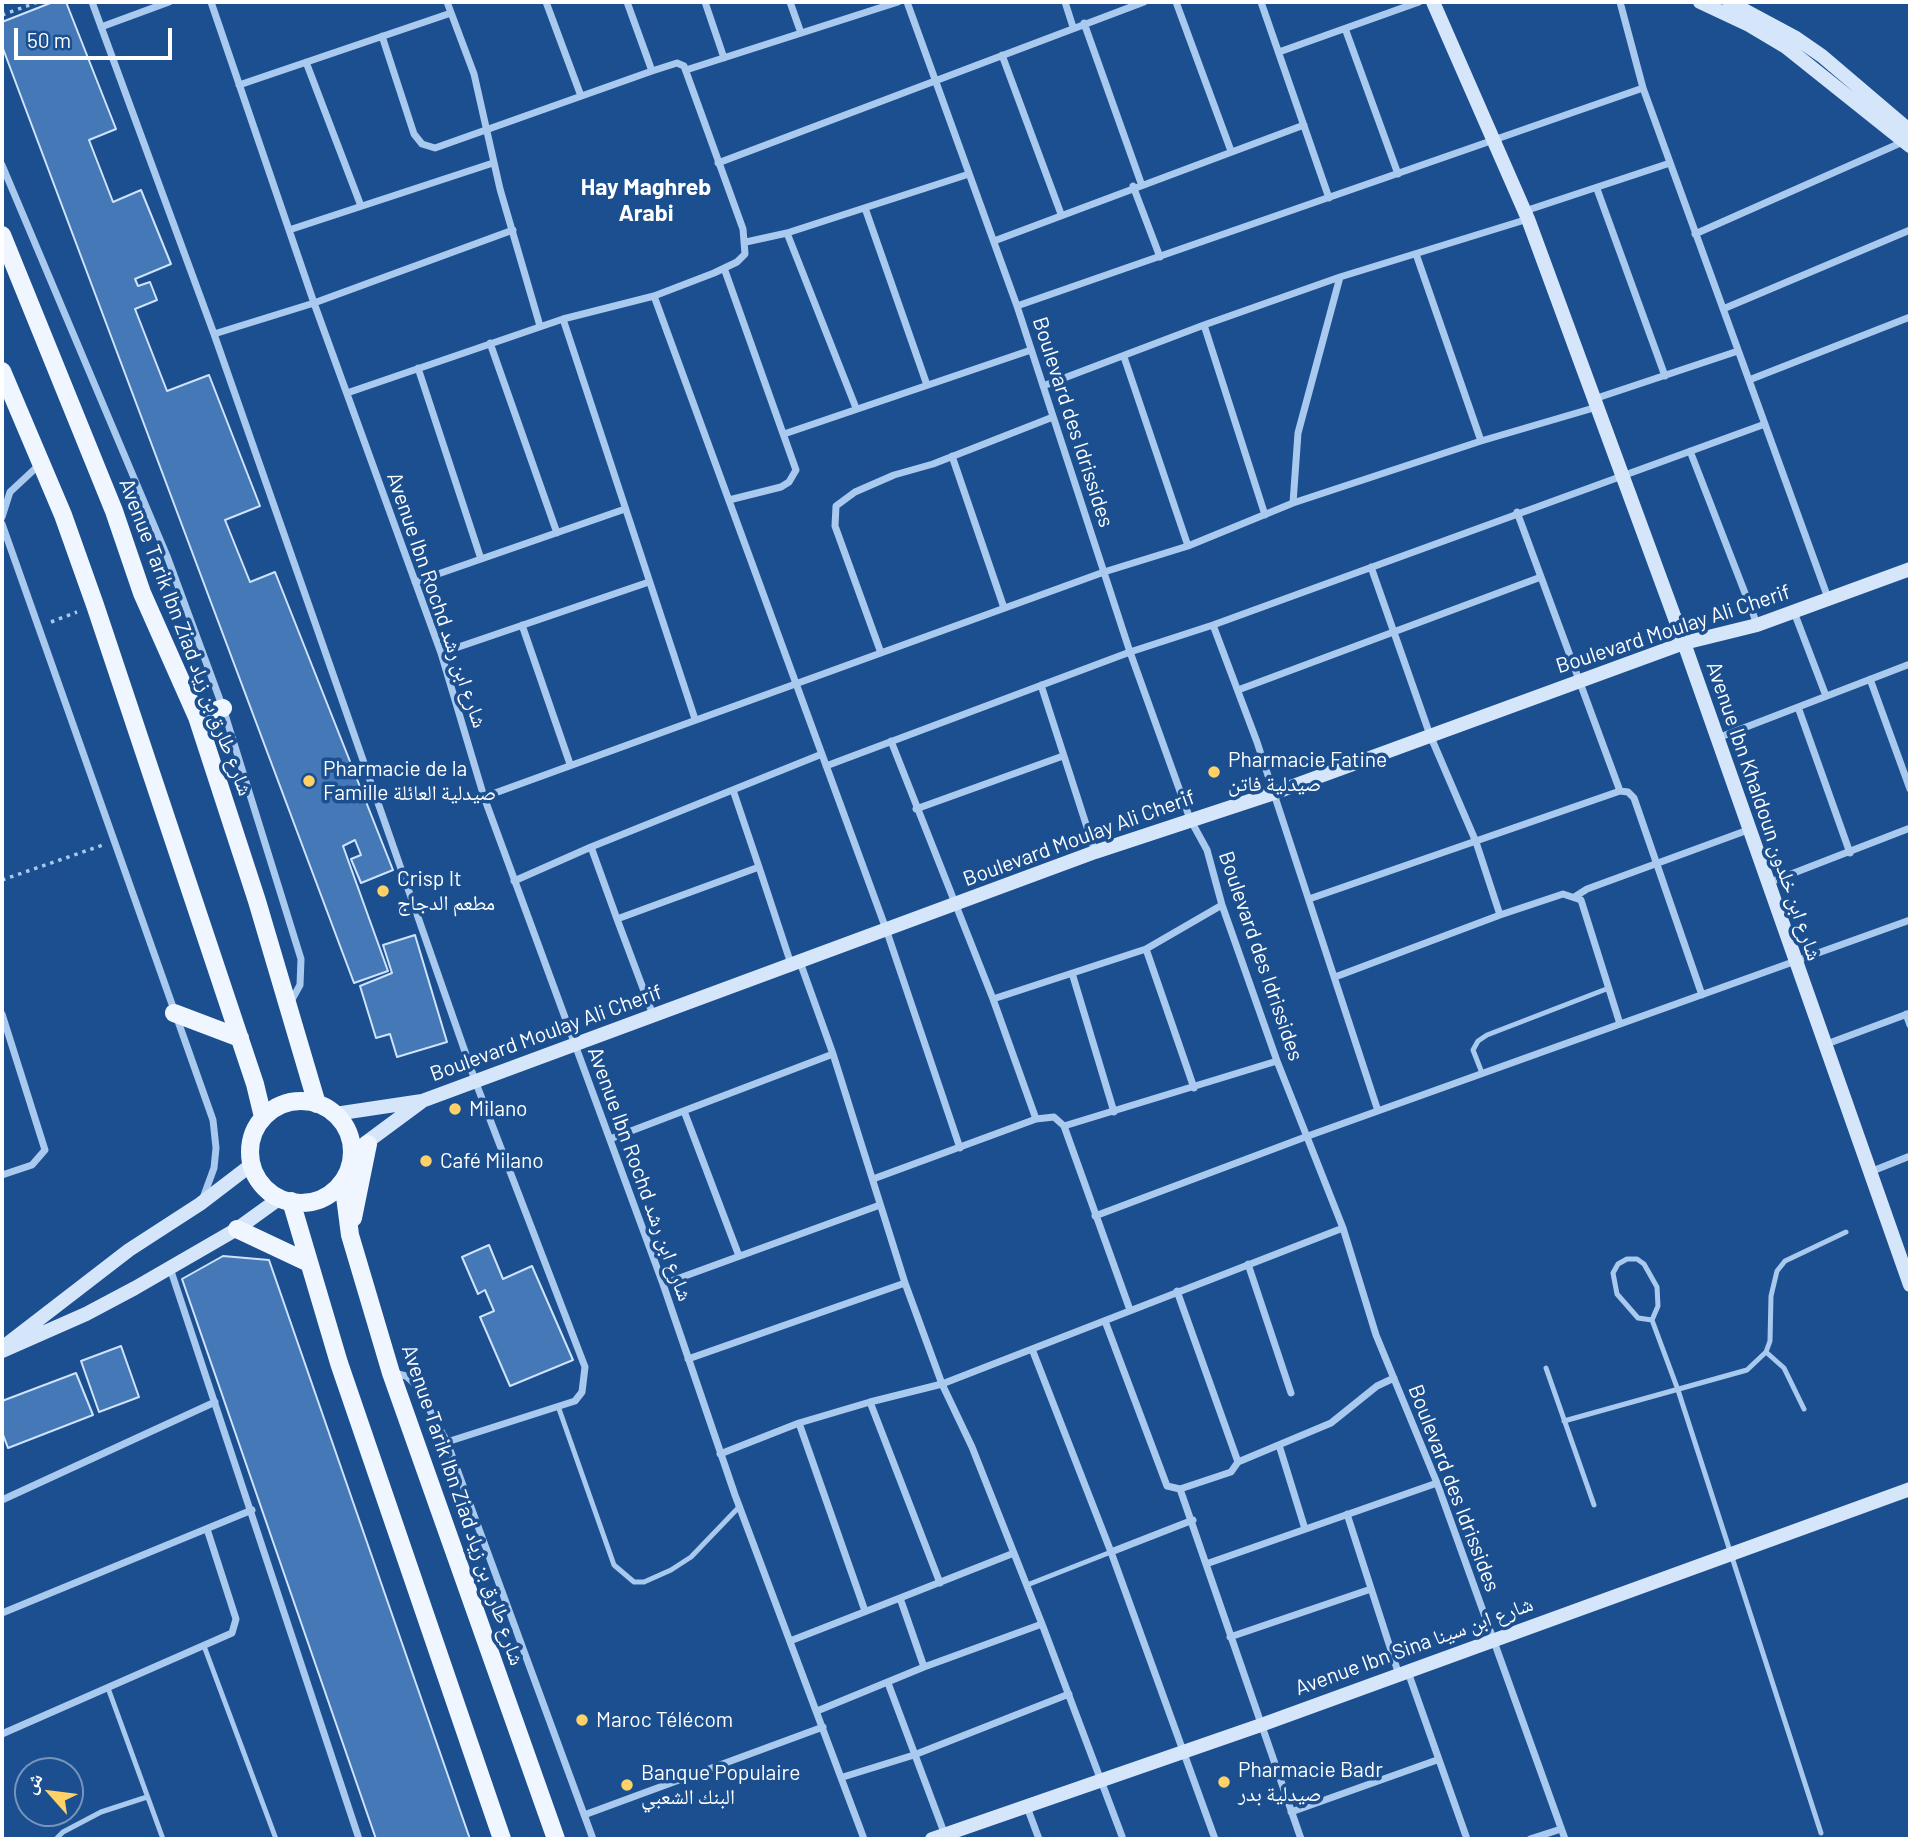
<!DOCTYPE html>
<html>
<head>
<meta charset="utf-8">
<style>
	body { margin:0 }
	#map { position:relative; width:1912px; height:1841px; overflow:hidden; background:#1b4f8f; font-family:Barlow,"Noto Naskh Arabic",sans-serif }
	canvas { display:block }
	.frame { position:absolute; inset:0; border:4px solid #fff; pointer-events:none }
	.north { position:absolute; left:14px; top:1757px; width:70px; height:70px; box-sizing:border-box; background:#1b4f8f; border:2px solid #7695bc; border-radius:50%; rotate:298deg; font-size:19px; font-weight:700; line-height:28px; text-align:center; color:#fff }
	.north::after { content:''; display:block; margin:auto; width:24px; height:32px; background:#ffd166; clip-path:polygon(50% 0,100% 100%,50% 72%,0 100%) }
	.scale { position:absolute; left:14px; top:28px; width:158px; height:32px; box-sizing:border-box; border:4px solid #fff; border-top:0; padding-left:9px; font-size:21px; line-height:24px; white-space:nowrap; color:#fff; -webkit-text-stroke:5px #1b4f8f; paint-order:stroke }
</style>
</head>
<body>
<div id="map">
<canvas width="1912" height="1841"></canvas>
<div class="frame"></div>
<div class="north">ش</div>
<div class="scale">50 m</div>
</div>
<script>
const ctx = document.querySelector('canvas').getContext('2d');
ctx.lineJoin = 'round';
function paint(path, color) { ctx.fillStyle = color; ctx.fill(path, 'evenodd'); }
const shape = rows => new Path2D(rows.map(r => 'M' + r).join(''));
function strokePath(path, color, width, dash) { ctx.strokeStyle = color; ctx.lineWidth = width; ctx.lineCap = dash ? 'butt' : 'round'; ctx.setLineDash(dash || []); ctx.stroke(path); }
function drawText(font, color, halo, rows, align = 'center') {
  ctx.font = font + ' Barlow,"Noto Naskh Arabic",sans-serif'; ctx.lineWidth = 7; ctx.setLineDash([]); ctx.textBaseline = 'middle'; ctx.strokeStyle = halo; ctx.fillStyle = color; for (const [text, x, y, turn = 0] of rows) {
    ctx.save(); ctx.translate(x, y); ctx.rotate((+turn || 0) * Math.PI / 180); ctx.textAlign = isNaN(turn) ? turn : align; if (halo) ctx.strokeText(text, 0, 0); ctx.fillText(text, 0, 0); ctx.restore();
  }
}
const building = shape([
	[53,2,66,2,116,129,89,140,113,202,141,190,171,264,135,279,138,286,150,282,157,300,135,309,167,391,209,375,260,506,225,520,250,582,275,572,393,870,361,883,351,859,361,855,355,840,343,846,388,971,354,983,2,46,2,22,53,2],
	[415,935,447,1042,397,1057,390,1034,376,1038,360,986,392,973,383,945,415,935],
	[489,1245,503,1279,532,1266,573,1360,510,1386,480,1317,494,1311,485,1290,478,1294,462,1257,489,1245],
	[223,1256,269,1260,470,1839,376,1839,182,1279,223,1256],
	[121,1346,139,1397,99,1412,81,1361,121,1346],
	[76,1373,93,1415,8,1448,2,1432,2,1401,76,1373]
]);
const path = shape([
	[2,15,38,2],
	[51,622,77,612],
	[2,880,103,845]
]);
const lane = shape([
	[1482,1073,1473,1050,1478,1041,1487,1035,1609,988],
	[1627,1259,1637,1259,1644,1264,1657,1287,1658,1306,1652,1320,1638,1318,1617,1294,1613,1273,1618,1264,1627,1259],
	[1652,1320,1678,1390,1821,1833],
	[1766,1352,1784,1368,1804,1409],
	[1546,1368,1594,1505],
	[558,1406,614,1565,634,1582,644,1582,671,1570,691,1557,740,1506],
	[1564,1421,1747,1370,1766,1352,1770,1341,1771,1296,1777,1271,1785,1261,1846,1232],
	[1027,1585,1111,1552],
	[204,1646,276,1839],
	[108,1688,163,1839],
	[56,1839,63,1832,101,1812,147,1797]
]);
const street = shape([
	[92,2,214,334,476,1083,585,1367,582,1392,575,1401,447,1442],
	[211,2,314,303,441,653,484,797,663,1284,735,1495,864,1839],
	[447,2,474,74,500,189,540,326],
	[546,2,581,96],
	[627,2,652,71],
	[705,2,724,58],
	[790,2,801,33],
	[907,2,1017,306,1130,652,1190,819,1207,850,1222,905,1277,1061,1343,1228,1376,1335,1437,1483,1565,1839],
	[1065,2,1073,27],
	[1176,2,1231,151],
	[1261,2,1329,198],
	[1620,2,1643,88,1828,598],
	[1084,23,1141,183],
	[101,27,169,2],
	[1346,31,1398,174],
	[382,36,414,134,422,144,435,148,652,71,677,63,684,66,743,229,745,254,737,262,714,273,654,296,563,319,695,719],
	[1279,52,1419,2],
	[1002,55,1061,214],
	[306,62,361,206],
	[686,70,898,2],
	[239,85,451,13],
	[718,163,1144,2],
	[2,165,167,556,223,708,301,959,300,985,290,1003],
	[1133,186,1160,257],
	[1597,189,1665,376],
	[865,208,927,385],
	[1525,211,1670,163],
	[289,230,493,163],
	[787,233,969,174],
	[1695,234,1905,141],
	[994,241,1304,125],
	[746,242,787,233,856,408],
	[1416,254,1481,441],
	[724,268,796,470,789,482,781,487,729,500],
	[654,296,886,929,960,1148],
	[1017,306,1643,88],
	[1723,309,1910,230],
	[214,334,314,303,513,230],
	[490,343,557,533],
	[1124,357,1188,546],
	[418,368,481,559],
	[1749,380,1910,317],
	[1043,386,1204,325],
	[347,393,563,319],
	[1594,399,1738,351],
	[784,434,1031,350],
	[1690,451,1757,624],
	[952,456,1004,608],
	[1293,503,1298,433,1340,277],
	[1517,512,1620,791],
	[1265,515,1204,325,1340,277,1528,219],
	[2,517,10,492,39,465],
	[2,524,213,1120,216,1148,214,1168,203,1198],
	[1371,567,1430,735,1476,842,1500,915,1563,894,1581,900,1620,1024],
	[415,582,625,509],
	[1794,612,1826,696],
	[522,625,570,764],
	[1213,625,1257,742,1378,1111],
	[441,653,649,582],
	[881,653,835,526,836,506,855,492,894,475,933,464,1053,417],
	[1870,679,1910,789],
	[1041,685,1095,852],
	[1238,690,1541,577],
	[1798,707,1850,853],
	[1715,739,1910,664],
	[891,741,993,999,1036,1119],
	[826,766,1130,652,1213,625,1765,424],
	[733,790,759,867],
	[484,797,1104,572,1188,546,1293,503,1481,441,1597,407],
	[916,809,1063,756],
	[591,847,822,754],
	[514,881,591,847,617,919,759,867,791,964],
	[1768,883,1910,828],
	[1576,896,1587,889,1748,830],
	[1309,899,1620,791,1628,792,1634,798,1702,995],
	[617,919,653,1015],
	[1146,949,1194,1088],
	[800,962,833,1054,905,1283,942,1384,972,1447,1042,1624],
	[1072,973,1114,1112],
	[1335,977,1500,915],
	[993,999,1146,949,1222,905],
	[2,1014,45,1150,32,1165,2,1175],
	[1906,1014,1910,1025],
	[1824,1045,1910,1013],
	[684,1111,739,1256],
	[1064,1126,1277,1061],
	[610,1139,833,1054],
	[1870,1172,1910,1156],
	[873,1179,1036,1119,1054,1117,1064,1126,1130,1310],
	[1095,1216,1308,1136,1910,920],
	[1248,1264,1291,1393],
	[170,1268,359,1839],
	[663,1284,880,1205],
	[1105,1321,1167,1486,1180,1489,1231,1472,1238,1462,1177,1291],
	[1032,1349,1111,1552,1215,1839],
	[688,1359,905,1283],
	[394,1373,406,1376,416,1385,447,1442,593,1839],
	[870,1402,942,1384,1343,1228],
	[799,1423,870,1402,940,1583],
	[1279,1445,1305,1529],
	[720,1454,799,1423,865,1611],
	[1238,1462,1331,1423,1377,1386,1394,1378],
	[1180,1489,1301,1839],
	[2,1500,215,1402],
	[1347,1514,1399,1675],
	[1111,1552,1193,1520],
	[1206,1564,1437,1483],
	[900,1598,1014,1553],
	[2,1613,252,1510],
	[1230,1637,1371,1589],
	[790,1641,900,1598,924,1667],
	[1408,1672,1467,1839],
	[888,1683,945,1835],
	[817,1711,924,1667,1042,1624,1123,1839],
	[2,1734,232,1633,236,1619,207,1529],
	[843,1777,914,1755,1069,1694],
	[1027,1807,1039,1839],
	[1291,1812,1437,1760],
	[584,1815,823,1727],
	[1530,1839,1561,1829]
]);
const secondary = shape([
	[1433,2,1528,219,1684,643,1910,1285],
	[1700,2,1749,25,1786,47,1910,146],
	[1729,2,1796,38,1822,56,1910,131],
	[335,1114,422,1101,1095,852,1274,793,1684,643,1757,625,1910,569],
	[352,1153,421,1102],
	[7,1344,129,1250,200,1204,251,1165],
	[2,1351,86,1314,135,1288,237,1229,280,1198],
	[932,1839,1261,1725,1910,1489]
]);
const primary = shape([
	[2,235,114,511,142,593,197,717,257,901,317,1104],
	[2,371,63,515,95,605,255,1084,263,1117],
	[197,717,223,708],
	[174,1013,240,1038],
	'250 1152a51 51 0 1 1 102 0a51 51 0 1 1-102 0Z',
	[343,1181,350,1235,391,1373,556,1839],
	[291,1201,339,1363,502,1839],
	[353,1218,368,1144],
	[237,1229,307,1262]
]);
const markers = [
	[1214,772,7,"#ffd166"],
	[309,781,7,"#ffd166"],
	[383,891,7,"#ffd166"],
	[455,1109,7,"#ffd166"],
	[426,1161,7,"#ffd166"],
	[582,1720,7,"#ffd166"],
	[1224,1782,7,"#ffd166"],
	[627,1785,7,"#ffd166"]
];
const streetNames = [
	["Boulevard des Idrissides",1073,422,72],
	["Avenue Ibn Rochd شارع ابن رشد",437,600,71],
	["Boulevard Moulay Ali Cherif",1673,629,-18],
	["Avenue Tarik Ibn Ziad شارع طارق بن زياد",186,637,69],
	["Avenue Ibn Khaldoun شارع ابن خلدون",1764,811,71],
	["Boulevard Moulay Ali Cherif",1079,838,-20],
	["Boulevard des Idrissides",1261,956,71],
	["Boulevard Moulay Ali Cherif",546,1033,-20],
	["Avenue Ibn Rochd شارع ابن رشد",640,1174,70],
	["Boulevard des Idrissides",1454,1488,69],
	["Avenue Tarik Ibn Ziad شارع طارق بن زياد",463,1505,71],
	["Avenue Ibn Sina شارع ابن سينا",1414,1646,-20]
];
const poiNames = [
	["Pharmacie Fatine",1228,760],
	["صيدلية فاتن",1228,784],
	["Pharmacie de la",323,769],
	["Famille صيدلية العائلة",323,793],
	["Crisp It",397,879],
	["مطعم الدجاج",397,903],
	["Milano",469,1109],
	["Café Milano",440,1161],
	["Maroc Télécom",596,1720],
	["Pharmacie Badr",1238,1770],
	["صيدلية بدر",1238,1794],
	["Banque Populaire",641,1773],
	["البنك الشعبي",641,1797]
];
const neighbourhoodNames = [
	["Hay Maghreb",646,187],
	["Arabi",646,213]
];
paint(building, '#4478b7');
strokePath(building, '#cfe3fa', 2);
strokePath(path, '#a9c9ee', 3.5, [3.5, 5]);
strokePath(lane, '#a9c9ee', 5);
strokePath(street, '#a9c9ee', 7);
strokePath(secondary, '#d6e6fa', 14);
strokePath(primary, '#f0f6ff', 18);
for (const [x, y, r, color] of markers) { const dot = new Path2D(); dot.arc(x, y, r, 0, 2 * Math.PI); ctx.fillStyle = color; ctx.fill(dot); strokePath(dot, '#1b4f8f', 2.5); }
drawText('21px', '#fff', '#1b4f8f', streetNames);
drawText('21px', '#fff', '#1b4f8f', poiNames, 'left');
drawText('bold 23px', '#fff', '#1b4f8f', neighbourhoodNames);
</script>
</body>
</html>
